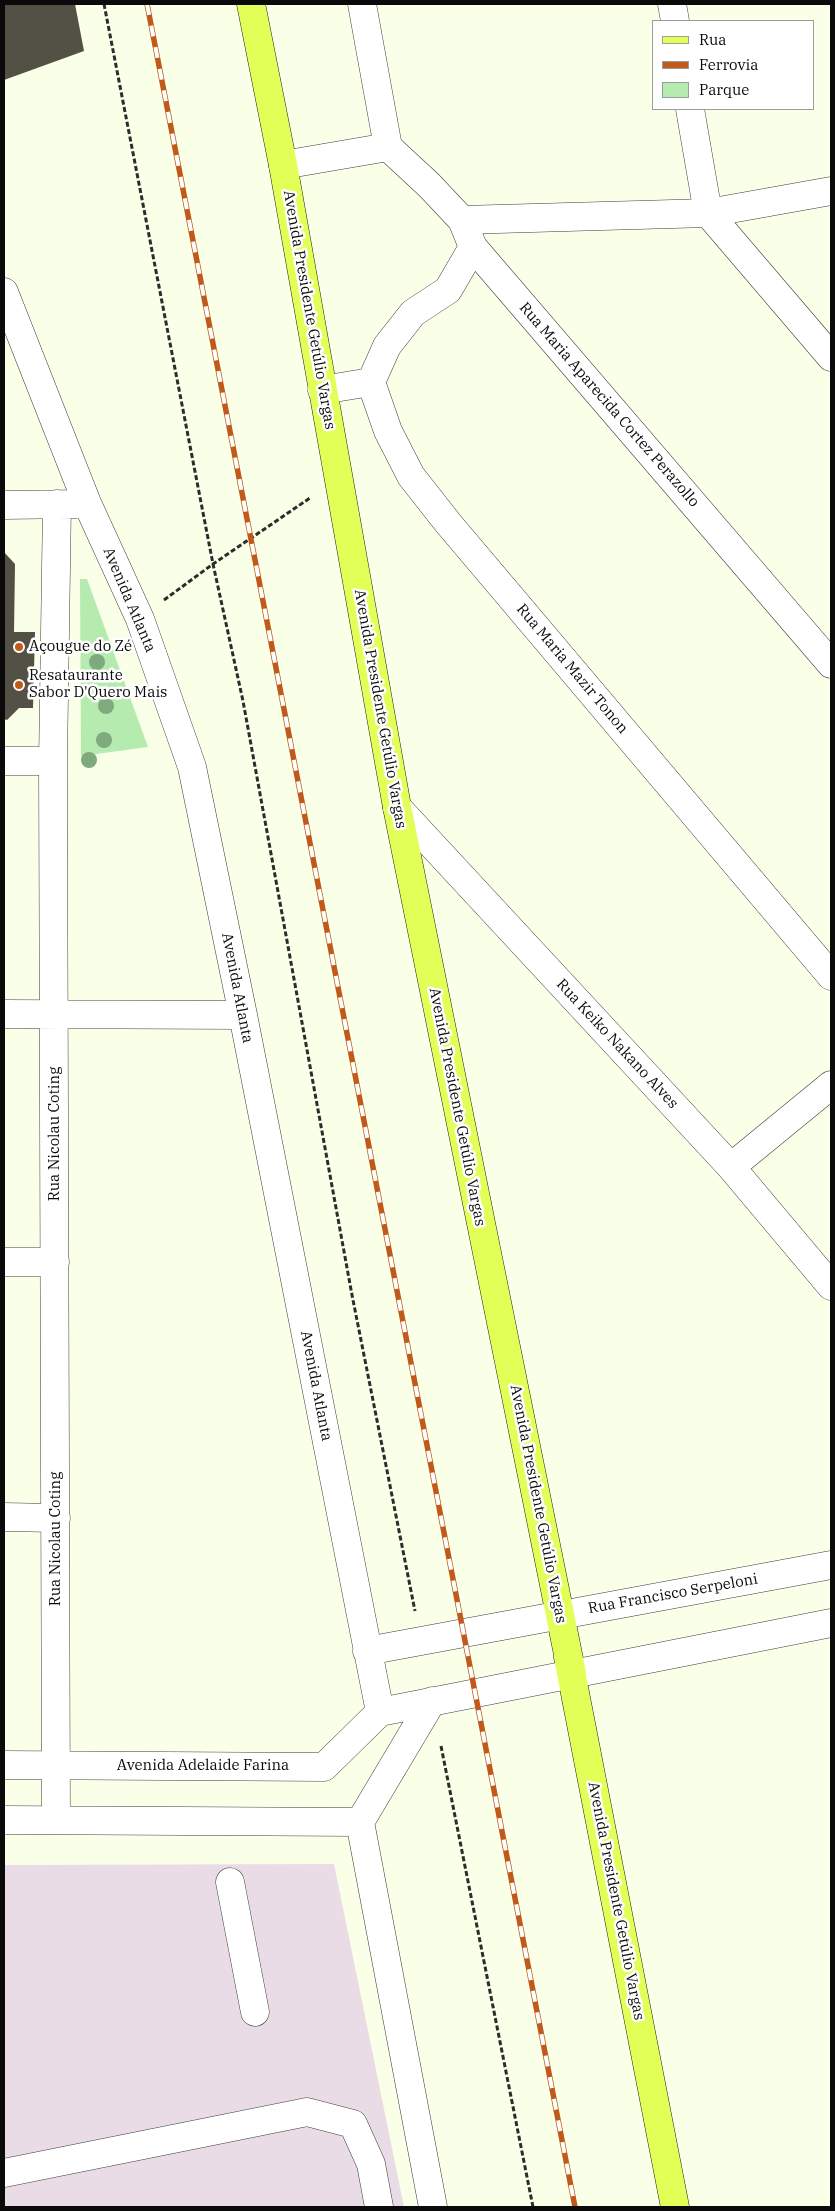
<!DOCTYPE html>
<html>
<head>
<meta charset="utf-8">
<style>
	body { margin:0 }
	#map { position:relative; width:835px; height:2211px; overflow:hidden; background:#faffe7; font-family:"IBM Plex Serif",serif }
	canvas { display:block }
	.frame { position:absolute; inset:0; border:5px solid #0a0a0a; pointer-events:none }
	.legend { position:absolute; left:652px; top:20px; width:162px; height:90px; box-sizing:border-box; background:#fff; border:1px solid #9d9d9d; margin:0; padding:6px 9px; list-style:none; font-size:15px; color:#0a0a0a }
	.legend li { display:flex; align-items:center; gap:10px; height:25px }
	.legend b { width:25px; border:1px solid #9d9d9d }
</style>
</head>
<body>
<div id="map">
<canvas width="835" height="2211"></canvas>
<div class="frame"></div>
<ul class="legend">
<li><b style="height:6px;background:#e1ff57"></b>Rua</li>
<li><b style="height:6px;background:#c1591b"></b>Ferrovia</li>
<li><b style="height:14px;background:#b5ebaf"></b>Parque</li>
</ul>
</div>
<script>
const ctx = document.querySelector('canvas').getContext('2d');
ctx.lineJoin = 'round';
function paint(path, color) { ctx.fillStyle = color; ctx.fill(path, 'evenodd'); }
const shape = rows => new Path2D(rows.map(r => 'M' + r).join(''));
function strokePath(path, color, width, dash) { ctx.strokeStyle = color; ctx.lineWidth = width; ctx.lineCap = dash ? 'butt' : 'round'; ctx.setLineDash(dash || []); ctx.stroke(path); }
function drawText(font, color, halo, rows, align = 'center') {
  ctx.font = font + ' "IBM Plex Serif",serif'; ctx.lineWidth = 5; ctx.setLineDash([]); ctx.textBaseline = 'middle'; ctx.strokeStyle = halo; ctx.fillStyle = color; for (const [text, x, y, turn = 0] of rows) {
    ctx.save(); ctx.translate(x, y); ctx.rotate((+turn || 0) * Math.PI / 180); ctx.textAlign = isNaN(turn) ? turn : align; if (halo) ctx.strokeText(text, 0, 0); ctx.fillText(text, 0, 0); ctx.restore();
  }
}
const industrial = shape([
	[334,1864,404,2207,4,2207,4,1865]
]);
const green = shape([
	[80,579,87,579,148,747,81,756]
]);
const building = shape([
	[4,4,75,4,84,51,4,80],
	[4,552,15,564,14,632,35,632,33,708,19,708,7,720,4,719]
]);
const path = shape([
	[104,4,213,564,243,701,352,1295,415,1611],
	[164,600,213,564,310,498],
	[441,1746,533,2207]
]);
const minor = shape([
	[362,4,388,147],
	[672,4,675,21],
	[690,109,708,213,831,357],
	[283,165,388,147,429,185,462,220,473,247,831,664],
	[462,220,708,213,831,191],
	[4,292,87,503,140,619,192,767,243,1015,380,1712],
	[371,382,387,346,413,313,448,290,473,247],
	[322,390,371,382,388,431,411,476,448,523,831,976],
	[4,505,76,504],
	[4,761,53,761],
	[397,807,731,1167,831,1286],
	[4,1014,243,1015],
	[731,1167,831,1085],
	[4,1262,55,1262],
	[4,1517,56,1518],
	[367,1651,831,1565],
	[380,1712,831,1623],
	[4,1765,324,1767,380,1712],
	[4,1820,360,1822],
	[56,1820,53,761,57,504],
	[360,1822,433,2207],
	[360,1822,432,1701],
	[230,1882,255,2012],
	[4,2173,307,2112,353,2124,371,2164,379,2207]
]);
const major = shape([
	[251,4,283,165,397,807,572,1674],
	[568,1657,675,2207]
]);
const rail = shape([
	[147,4,575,2207]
]);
const trees = [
	[97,662],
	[106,706],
	[104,740],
	[89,760]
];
const markers = [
	[19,647,5,"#c1591b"],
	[19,685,5,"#c1591b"]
];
const streetNames = [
	["Avenida Presidente Getúlio Vargas",309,310,80],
	["Rua Maria Aparecida Cortez Perazollo",609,405,49],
	["Avenida Atlanta",129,600,67],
	["Rua Maria Mazir Tonon",572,669,50],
	["Avenida Presidente Getúlio Vargas",380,709,80],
	["Avenida Atlanta",237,988,79],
	["Rua Keiko Nakano Alves",617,1044,47],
	["Avenida Presidente Getúlio Vargas",457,1107,79],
	["Rua Nicolau Coting",55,1134,-90],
	["Avenida Atlanta",316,1386,79],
	["Avenida Presidente Getúlio Vargas",538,1504,79],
	["Rua Nicolau Coting",56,1539,-90],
	["Rua Francisco Serpeloni",673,1594,-10],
	["Avenida Adelaide Farina",203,1766],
	["Avenida Presidente Getúlio Vargas",616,1901,79]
];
const poiNames = [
	["Açougue do Zé",29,647],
	["Resataurante",29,676],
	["Sabor D'Quero Mais",29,693]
];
paint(industrial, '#eadce6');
paint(green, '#b5ebaf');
paint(building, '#535046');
strokePath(minor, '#3d3d3d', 29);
strokePath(major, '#1b1b1b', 29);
strokePath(path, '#2c2c2c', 3, [5, 2.5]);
strokePath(minor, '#fff', 28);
strokePath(major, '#e1ff57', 28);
strokePath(rail, '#c1591b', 5.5);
strokePath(rail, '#fff', 4, [11]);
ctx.fillStyle = '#7eaa7e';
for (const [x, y] of trees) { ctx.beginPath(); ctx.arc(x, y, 8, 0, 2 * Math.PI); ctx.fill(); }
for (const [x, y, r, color] of markers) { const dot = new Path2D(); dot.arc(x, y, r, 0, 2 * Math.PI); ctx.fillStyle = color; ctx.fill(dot); strokePath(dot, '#fff', 2); }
drawText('15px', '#0a0a0a', '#fff', streetNames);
drawText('15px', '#0a0a0a', '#fff', poiNames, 'left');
</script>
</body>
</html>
